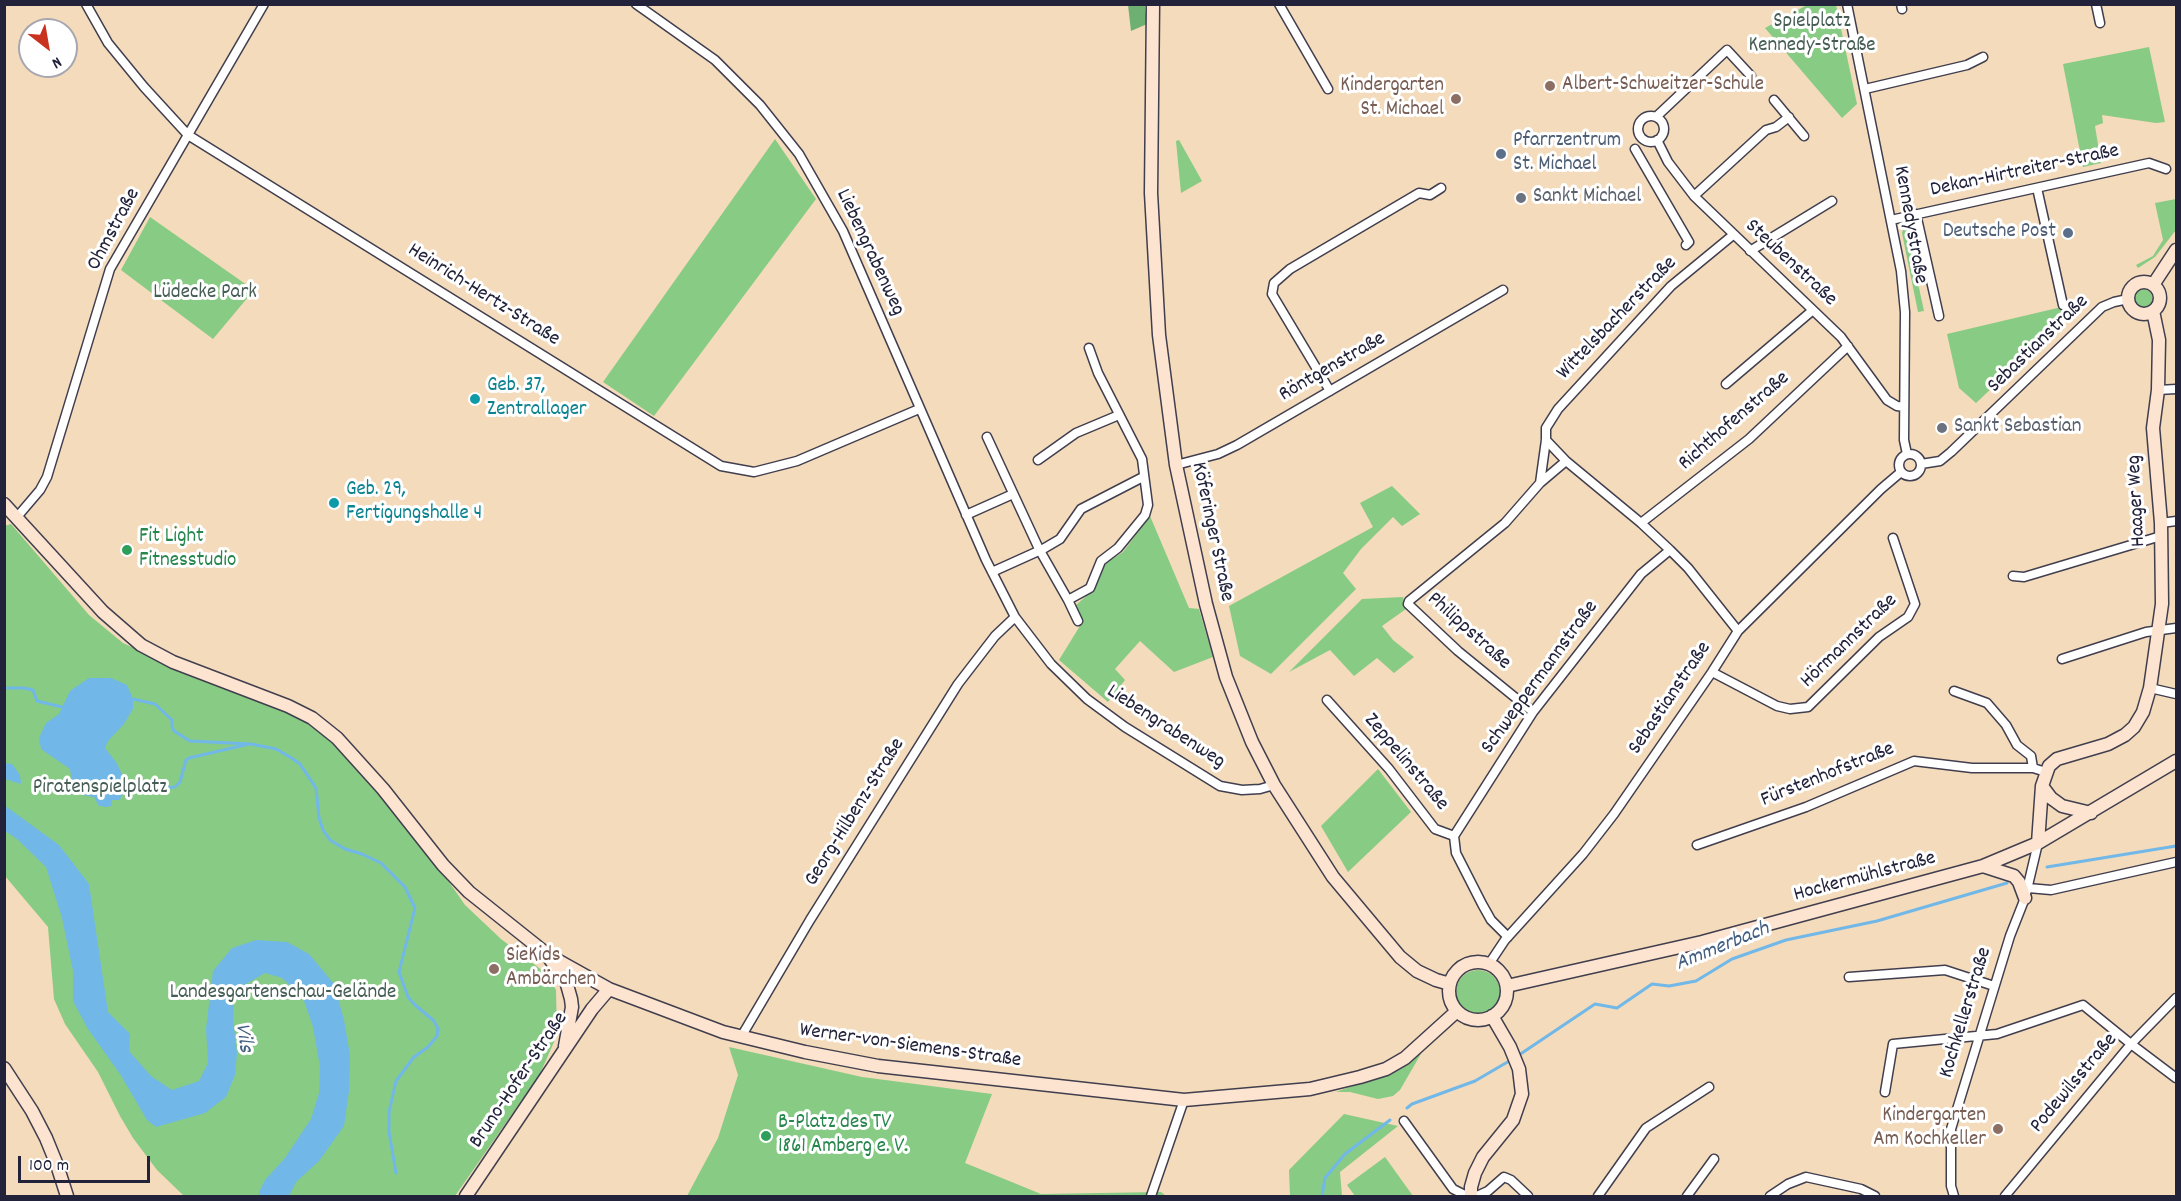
<!DOCTYPE html>
<html>
<head>
<meta charset="utf-8">
<style>
	body { margin:0 }
	#map { position:relative; width:2181px; height:1201px; overflow:hidden; background:#f3dbbb; font-family:Dekko,sans-serif }
	canvas { display:block }
	.frame { position:absolute; inset:0; border:6px solid #22223b; pointer-events:none }
	.north { position:absolute; left:18px; top:18px; width:60px; height:60px; box-sizing:border-box; background:#fff; border:2px solid #a7a7b1; border-radius:50%; rotate:149deg; font-size:16px; font-weight:700; line-height:24px; text-align:center; color:#22223b }
	.north::after { content:''; display:block; margin:auto; width:21px; height:27px; background:#c8321e; clip-path:polygon(50% 0,100% 100%,50% 72%,0 100%) }
	.scale { position:absolute; left:18px; top:1156px; width:132px; height:27px; box-sizing:border-box; border:3px solid #22223b; border-top:0; padding-left:8px; font-size:18px; line-height:21px; white-space:nowrap; color:#22223b; -webkit-text-stroke:4px #fff; paint-order:stroke }
</style>
</head>
<body>
<div id="map">
<canvas width="2181" height="1201"></canvas>
<div class="frame"></div>
<div class="north">N</div>
<div class="scale">100 m</div>
</div>
<script>
const ctx = document.querySelector('canvas').getContext('2d');
ctx.lineJoin = 'round';
function paint(path, color) { ctx.fillStyle = color; ctx.fill(path, 'evenodd'); }
const shape = rows => new Path2D(rows.map(r => 'M' + r).join(''));
function strokePath(path, color, width, dash) { ctx.strokeStyle = color; ctx.lineWidth = width; ctx.lineCap = dash ? 'butt' : 'round'; ctx.setLineDash(dash || []); ctx.stroke(path); }
function drawText(font, color, halo, rows, align = 'center') {
  ctx.font = font + ' Dekko,sans-serif'; ctx.lineWidth = 6; ctx.setLineDash([]); ctx.textBaseline = 'middle'; ctx.strokeStyle = halo; ctx.fillStyle = color; for (const [text, x, y, turn = 0] of rows) {
    ctx.save(); ctx.translate(x, y); ctx.rotate((+turn || 0) * Math.PI / 180); ctx.textAlign = isNaN(turn) ? turn : align; if (halo) ctx.strokeText(text, 0, 0); ctx.fillText(text, 0, 0); ctx.restore();
  }
}
const green = shape([
	[1807,5,1836,5,1857,104,1842,118,1765,28],
	[2149,47,2165,122,2156,123,2102,115,2103,123,2095,126,2101,163,2083,167,2063,64],
	[775,139,816,199,654,416,603,382],
	[1179,140,1202,181,1181,193,1176,141],
	[2176,199,2176,230,2155,257,2138,268,2136,265,2153,256,2163,240,2155,203],
	[150,217,254,290,213,339,121,270],
	[1912,221,1917,229,1907,232,1924,311,1918,312,1902,233,1905,223],
	'2133 299a10 10 0 1 1 20 0a10 10 0 1 1-20 0Z',
	[2083,302,1976,403,1959,388,1947,334],
	[1392,486,1420,514,1402,526,1393,517,1361,549,1343,573,1356,589,1271,674,1240,656,1229,606,1373,527,1360,503],
	[1150,516,1189,608,1199,609,1213,657,1174,672,1140,641,1115,669,1125,680,1108,702,1059,660,1083,621,1075,606,1093,590,1104,564,1123,552],
	[11,524,89,615,123,643,172,666,289,709,320,731,349,756,440,869,465,905,501,939,547,974,556,990,557,1035,540,1074,455,1196,184,1196,157,1170,133,1138,120,1116,98,1072,65,1024,54,999,48,927,5,876,4,526],
	[1403,597,1406,609,1382,626,1393,640,1414,657,1394,673,1377,658,1354,676,1330,650,1289,672,1362,599],
	[1378,769,1411,812,1348,872,1321,826],
	'1456 992a22 22 0 1 1 44 0a22 22 0 1 1-44 0Z',
	[729,1047,862,1077,992,1094,965,1163,1041,1194,1161,1192,1166,1196,687,1196,718,1138,738,1075],
	[1422,1052,1400,1090,1393,1096,1378,1099,1350,1092,1336,1092,1393,1071],
	[1344,1114,1398,1126,1340,1172,1342,1196,1290,1196,1289,1170],
	[1385,1157,1413,1196,1355,1196,1347,1185]
]);
const forest = shape([
	[1128,5,1145,5,1147,24,1131,31]
]);
const water = shape([
	[89,678,111,678,127,685,133,699,133,709,124,724,108,741,105,748,116,762,127,784,128,791,121,796,120,800,112,800,111,806,107,807,99,806,94,797,82,795,73,789,70,769,41,749,39,738,46,723,59,714,70,691],
	[4,763,12,764,20,775,21,784,5,779],
	[4,805,59,845,89,884,108,1012,130,1034,129,1051,151,1076,172,1090,199,1081,208,1063,206,1029,213,971,232,948,256,940,287,942,309,954,334,984,344,1020,350,1055,349,1091,344,1126,319,1161,296,1182,289,1196,259,1196,259,1192,265,1180,285,1158,311,1119,319,1093,320,1067,313,1027,303,998,282,978,265,973,246,984,234,999,233,1019,237,1053,235,1075,226,1097,205,1113,156,1127,147,1120,120,1074,88,1029,73,1001,73,971,62,918,46,867,17,839,5,831]
]);
const stream = shape([
	[4,688,24,688,33,690,37,701,62,707],
	[133,699,155,704,172,720,172,726,174,731,190,741,251,744,276,749,290,757,300,764,316,788,319,818,323,830,330,840,345,849,362,854,381,863,405,887,415,908,399,972,408,997,415,1005,433,1020,438,1028,437,1036,428,1047,414,1057,396,1081,389,1112,389,1132,396,1173],
	[143,790,175,787,180,782,186,760,189,758,249,744],
	[2047,867,2176,846],
	[1516,1057,1595,1004,1617,1008,1652,984,1669,986,1696,981,1732,959,1786,940,1877,921,2007,883],
	[1407,1108,1412,1104,1475,1081,1511,1060],
	[1322,1196,1325,1178,1345,1154,1390,1120]
]);
const street = shape([
	[86,4,108,43,144,87,188,135,721,466,754,472,797,461,919,409],
	[636,4,715,60,760,105,799,154,843,231,986,560,1015,617,1051,664,1087,699,1125,727,1220,786,1242,790,1260,789,1274,785],
	[1279,4,1328,89],
	[1847,4,1901,271,1905,312,1904,440,1907,454],
	[1901,4,1902,9],
	[2096,4,2100,23],
	[1865,89,1967,65,1983,57],
	[1774,100,1804,136],
	'1638 129a13 13 0 1 1 26 0a13 13 0 1 1-26 0Z',
	[1656,117,1727,50,1751,76],
	[1657,140,1668,162,1694,196,1841,337,1887,400,1897,406,1904,407],
	[1635,149,1689,242,1686,245],
	[2037,188,2063,305],
	[1694,196,1766,130,1776,127,1789,117],
	[1916,214,1939,316],
	[1891,220,2149,163,2166,169],
	[1750,251,1832,201],
	[1726,384,1813,310],
	[2158,390,2176,389],
	[1330,391,1272,294,1274,283,1290,269,1419,193,1430,195,1441,188],
	[987,437,1039,549,1068,600],
	[1546,440,1566,461,1540,483,1546,440,1546,428,1558,409,1671,286,1733,235],
	'1899 465a11 11 0 1 1 22 0a11 11 0 1 1-22 0Z',
	[1038,460,1076,433,1119,415],
	[1566,461,1641,523,1670,550,1688,568,1738,631],
	[1921,464,1940,461,1951,452,2102,307,2114,302,2128,299],
	[1176,465,1218,454,1237,445,1503,290],
	[966,515,1013,494],
	[17,517,40,490,47,477,110,269,264,4],
	[1641,523,1749,439,1848,346],
	[2161,523,2176,521],
	[992,572,1043,549,1060,539,1081,509,1143,477],
	[2013,576,2024,577,2161,536],
	[1078,621,1068,600,1090,588,1101,561,1118,548,1145,515,1148,505,1142,459,1098,373,1089,348],
	[2062,659,2146,632,2176,628],
	[1712,672,1777,706,1790,709,1808,707,1879,637,1908,617,1915,604,1893,538],
	[2150,688,2176,694],
	[1954,691,1987,703,2006,725,2017,745,2031,756,2033,768],
	[1327,700,1389,769,1435,829,1454,836,1456,853,1482,904,1491,920,1508,937],
	[1533,712,1458,651,1408,604,1409,601,1505,523,1540,483],
	[1454,836,1533,712,1641,574,1670,550],
	[1697,845,1806,807,1914,761,1972,768,2033,768,2046,772],
	[2028,888,2051,890,2176,862],
	[1489,964,1505,940,1583,854,1614,814,1712,672,1738,631,1881,489,1901,472],
	[1849,977,1945,970,1994,986],
	[741,1037,810,920,958,684,995,636,1015,617],
	[1885,1092,1893,1044,1997,1034,2083,1005,2131,1044,2176,1078],
	[1404,1121,1453,1189,1465,1195,1477,1196,1488,1191,1504,1177,1511,1180,1528,1196],
	[1151,1196,1184,1100],
	[1598,1196,1646,1128,1709,1087],
	[1687,1196,1714,1159],
	[1770,1196,1788,1184,1806,1177,1861,1189,1875,1196],
	[1954,1196,1951,1186,1951,1129,2010,936,2025,898,2038,843],
	[2005,1196,2131,1044,2176,998]
]);
const secondary = shape([
	[1153,4,1151,193,1159,335,1176,465,1206,604,1226,677,1252,742,1274,785,1333,877,1400,957,1417,971,1436,980,1450,984],
	'2128 298a16 16 0 1 1 32 0a16 16 0 1 1-32 0Z',
	[2153,285,2176,250],
	[4,504,103,612,141,645,173,662,288,706,312,718,337,738,383,789,443,865,469,892,548,955,609,989,723,1032,805,1052,878,1066,1184,1100,1310,1089,1360,1077,1386,1069,1405,1058,1457,1011],
	[2042,786,2051,798,2062,806,2091,813],
	[2038,843,2042,786,2049,766,2057,759,2108,744,2125,735,2134,727,2143,712,2150,688,2162,604,2161,523,2153,428,2158,390,2159,340,2153,311],
	[1983,866,2014,876,2019,882,2025,898],
	[550,959,566,981,571,999,572,1007,565,1046],
	'1449 991a29 29 0 1 1 58 0a29 29 0 1 1-58 0Z',
	[1507,986,1702,942,1983,866,2038,843,2176,761],
	[4,1068,32,1111,46,1138,57,1165,67,1196],
	[466,1196,592,1009,609,989],
	[1471,1196,1471,1187,1475,1173,1483,1157,1513,1120,1522,1094,1519,1069,1510,1047,1492,1016]
]);
const markers = [
	[1550,86,6,"#8d6e63"],
	[1456,99,6,"#8d6e63"],
	[1501,154,6,"#5c6f8a"],
	[1521,198,6,"#6b7280"],
	[2068,233,6,"#5c6f8a"],
	[475,399,6,"#0f9aa8"],
	[1942,428,6,"#6b7280"],
	[334,503,6,"#0f9aa8"],
	[127,550,6,"#2e9e5b"],
	[494,969,6,"#8d6e63"],
	[1998,1129,6,"#8d6e63"],
	[766,1136,6,"#2e9e5b"]
];
const parkNames = [
	["Spielplatz",1812,23],
	["Kennedy-Straße",1812,47],
	["Lüdecke Park",205,294],
	["Piratenspielplatz",100,789],
	["Landesgartenschau-Gelände",283,994]
];
const educationNames = [
	["Albert-Schweitzer-Schule",1562,86],
	["Kindergarten",1444,87,"right"],
	["St. Michael",1444,111,"right"],
	["SieKids",506,957],
	["Ambärchen",506,981],
	["Kindergarten",1986,1117,"right"],
	["Am Kochkeller",1986,1141,"right"]
];
const serviceNames = [
	["Pfarrzentrum",1513,142],
	["St. Michael",1513,166],
	["Deutsche Post",2056,233,"right"]
];
const streetNames = [
	["Dekan-Hirtreiter-Straße",2025,172,-12],
	["Kennedystraße",1909,225,80],
	["Ohmstraße",115,230,-62],
	["Liebengrabenweg",869,253,65],
	["Steubenstraße",1790,264,43],
	["Heinrich-Hertz-Straße",483,296,32],
	["Wittelsbacherstraße",1618,319,-46],
	["Sebastianstraße",2039,345,-44],
	["Röntgenstraße",1333,368,-30],
	["Richthofenstraße",1735,422,-41],
	["Haager Weg",2138,501,-93],
	["Köferinger Straße",1211,532,78],
	["Philippstraße",1468,632,42],
	["Hörmannstraße",1850,642,-44],
	["Schweppermannstraße",1541,678,-54],
	["Sebastianstraße",1671,699,-56],
	["Liebengrabenweg",1165,728,33],
	["Zeppelinstraße",1405,763,50],
	["Fürstenhofstraße",1828,776,-22],
	["Georg-Hilbenz-Straße",856,813,-58],
	["Hockermühlstraße",1865,878,-15],
	["Kochkellerstraße",1967,1013,-73],
	["Werner-von-Siemens-Straße",910,1047,8],
	["Bruno-Hofer-Straße",520,1081,-56],
	["Podewilsstraße",2075,1084,-50]
];
const worshipNames = [
	["Sankt Michael",1533,198],
	["Sankt Sebastian",1954,428]
];
const cultureNames = [
	["Geb. 37,",487,387],
	["Zentrallager",487,411],
	["Geb. 29,",346,491],
	["Fertigungshalle 4",346,515]
];
const leisureNames = [
	["Fit Light",139,538],
	["Fitnesstudio",139,562],
	["B-Platz des TV",778,1124],
	["1861 Amberg e. V.",778,1148]
];
const waterNames = [
	["Ammerbach",1723,948,-22],
	["Vils",242,1038,81]
];
paint(green, '#88cb84');
paint(forest, '#6eaf72');
paint(water, '#71b8e8');
strokePath(stream, '#71b8e8', 3);
strokePath(street, '#413e4e', 11);
strokePath(secondary, '#413e4e', 15);
strokePath(street, '#fff', 8);
strokePath(secondary, '#fde4d1', 12);
for (const [x, y, r, color] of markers) { const dot = new Path2D(); dot.arc(x, y, r, 0, 2 * Math.PI); ctx.fillStyle = color; ctx.fill(dot); strokePath(dot, '#fff', 2); }
drawText('21px', '#465d55', '#fff', parkNames);
drawText('21px', '#785e54', '#fff', educationNames, 'left');
drawText('21px', '#4e5e75', '#fff', serviceNames, 'left');
drawText('21px', '#22223b', '#fff', streetNames);
drawText('21px', '#5b616d', '#fff', worshipNames, 'left');
drawText('21px', '#0d838f', '#fff', cultureNames, 'left');
drawText('21px', '#27864d', '#fff', leisureNames, 'left');
drawText('italic 22px', '#425e80', '#fff', waterNames);
</script>
</body>
</html>
